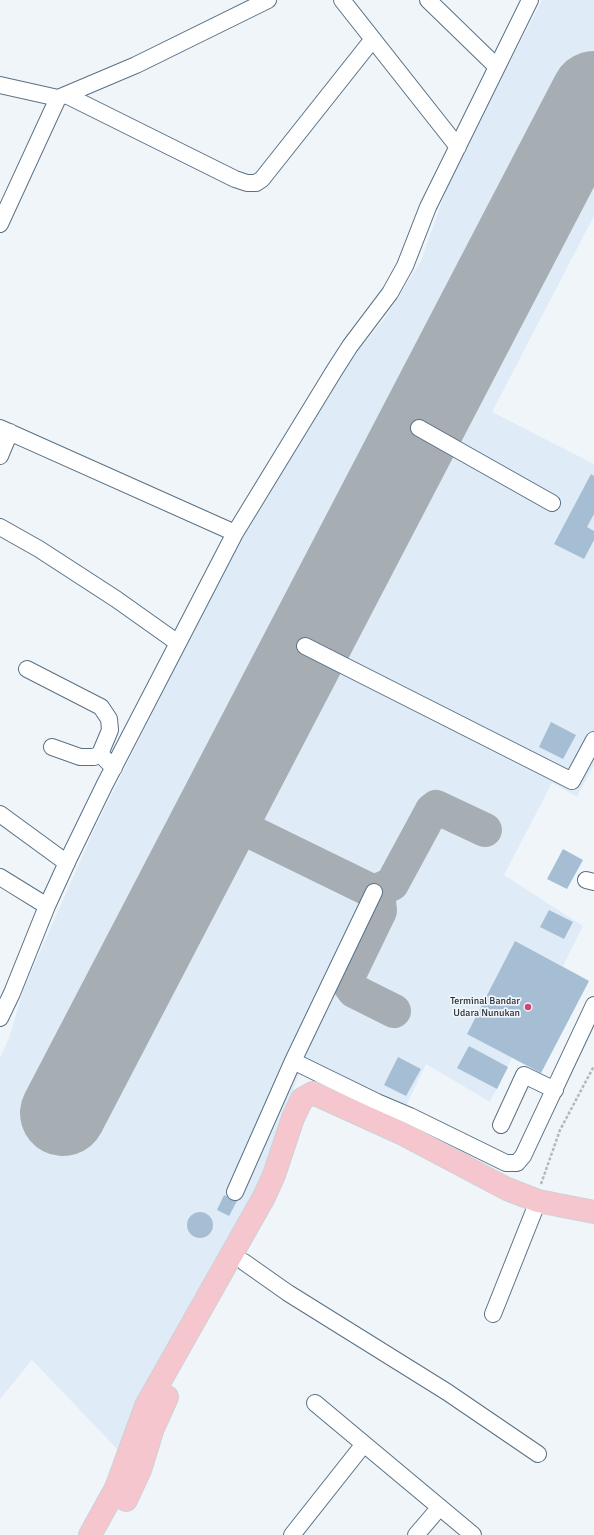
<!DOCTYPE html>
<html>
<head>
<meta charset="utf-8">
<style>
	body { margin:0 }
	canvas { display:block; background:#f0f5fa }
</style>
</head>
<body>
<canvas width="594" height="1535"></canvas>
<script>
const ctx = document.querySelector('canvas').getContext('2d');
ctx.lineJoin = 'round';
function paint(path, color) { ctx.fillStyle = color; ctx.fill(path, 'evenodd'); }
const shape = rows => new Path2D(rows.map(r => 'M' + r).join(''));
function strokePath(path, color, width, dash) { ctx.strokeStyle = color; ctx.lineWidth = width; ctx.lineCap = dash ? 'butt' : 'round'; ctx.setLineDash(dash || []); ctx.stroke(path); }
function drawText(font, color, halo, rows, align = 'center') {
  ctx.font = font + ' Signika,sans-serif'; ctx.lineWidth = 3.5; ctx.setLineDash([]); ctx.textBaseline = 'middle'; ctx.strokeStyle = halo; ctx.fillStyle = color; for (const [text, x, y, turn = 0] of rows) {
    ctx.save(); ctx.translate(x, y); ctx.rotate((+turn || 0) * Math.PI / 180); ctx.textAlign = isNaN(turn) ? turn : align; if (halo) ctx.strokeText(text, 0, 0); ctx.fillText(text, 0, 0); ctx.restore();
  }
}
const built = shape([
	[542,0,594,0,594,216,492,412,594,464,594,765,577,797,552,783,504,875,583,926,563,966,589,981,541,1073,512,1058,490,1102,426,1064,399,1121,300,1071,259,1189,119,1451,32,1360,0,1399,0,1058,9,1038,24,988,93,832,233,551,333,380,384,319,421,261,452,173]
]);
const taxiway = shape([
	[230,790,235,812,245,829],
	[205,839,222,832,245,829,374,892,379,901,380,911,348,977,349,984,354,991,394,1011],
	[374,892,392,884,432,810,436,807,485,830]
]);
const runway = shape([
	[63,1113,594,94]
]);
const building = shape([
	[591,474,594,476,594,514,587,527,594,531,594,540,584,559,554,544],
	[551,722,576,735,563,759,539,747],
	[563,849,583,860,567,889,547,879],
	[549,910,573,922,564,939,540,927],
	[515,941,589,981,541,1073,467,1034],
	[469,1046,508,1067,497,1089,457,1068],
	[398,1057,421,1069,406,1096,384,1085],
	[224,1195,237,1201,229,1216,217,1210],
	'187 1225a13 13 0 1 1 26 0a13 13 0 1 1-26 0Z'
]);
const path = shape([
	[541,1184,560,1130,594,1066]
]);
const minor = shape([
	[342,0,458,147],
	[497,67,530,0],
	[0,85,58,98,136,65,268,0],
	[66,95,235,179,247,183,256,183,262,179,373,39],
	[0,224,58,98],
	[0,428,235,533],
	[419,428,552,503],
	[0,456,10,432],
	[0,527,39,549,116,599,178,643],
	[305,646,572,781,594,740],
	[27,669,101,707,109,719,110,730,100,754,114,768],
	[52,747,80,757,94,757,100,754],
	[0,814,67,863],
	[0,877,47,906],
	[586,880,594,882],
	[0,1018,12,993,47,906,69,858,105,784,235,533,334,371,350,346,390,293,405,266,428,207,497,67,428,0],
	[293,1061,377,1102,410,1116,506,1163,517,1163,523,1156,594,1005],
	[501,1125,524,1075,555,1090],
	[235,1192,293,1061,374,892],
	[244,1262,288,1293,447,1392,538,1454],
	[493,1314,538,1201],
	[315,1403,473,1535],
	[292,1535,364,1444],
	[416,1535,440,1507]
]);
const highway = shape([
	[313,1093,401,1133,507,1189,538,1201,594,1212],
	[126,1500,140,1470,153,1428,167,1397],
	[90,1535,116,1488,146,1406,264,1197,274,1175,293,1118,302,1099,313,1093]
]);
const markers = [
	[528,1007,4,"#d3456f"]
];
const poiNames = [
	["Terminal Bandar",520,1001],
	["Udara Nunukan",520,1013]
];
paint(built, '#dfecf7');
strokePath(taxiway, '#a6adb3', 34);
strokePath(runway, '#a6adb3', 86);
paint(building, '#a6bed4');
strokePath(minor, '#5a7184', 18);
strokePath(highway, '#cfd1d3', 24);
strokePath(path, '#b1b8be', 2.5, [3, 2]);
strokePath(minor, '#fff', 16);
strokePath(highway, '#f6c6ce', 22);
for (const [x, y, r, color] of markers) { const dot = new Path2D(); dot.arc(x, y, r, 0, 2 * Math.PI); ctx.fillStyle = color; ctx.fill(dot); strokePath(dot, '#f0f5fa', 1.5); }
drawText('10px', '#263038', '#f0f5fa', poiNames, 'right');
</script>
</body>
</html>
